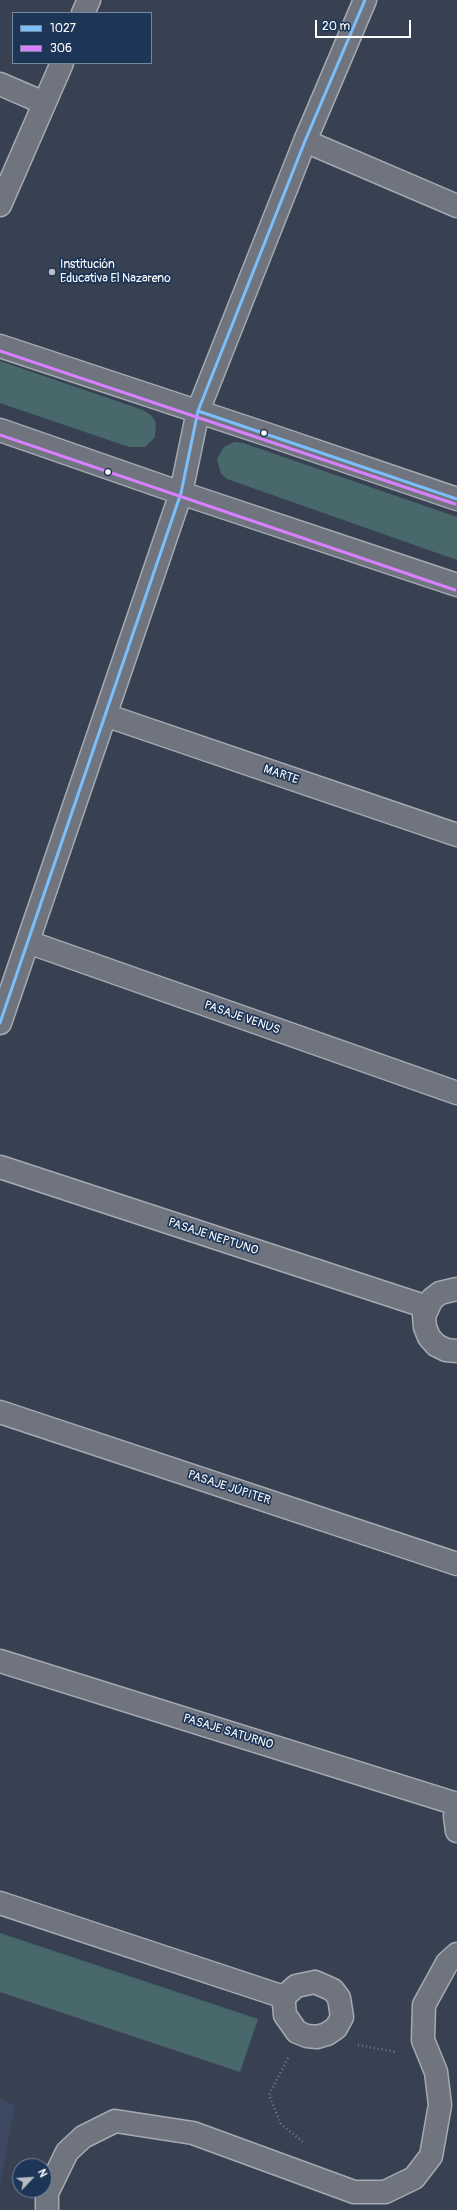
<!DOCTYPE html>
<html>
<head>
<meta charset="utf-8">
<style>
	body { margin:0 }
	#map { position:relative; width:457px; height:2210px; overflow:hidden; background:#374152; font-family:Pangolin,sans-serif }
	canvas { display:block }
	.legend { position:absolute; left:12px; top:12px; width:140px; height:52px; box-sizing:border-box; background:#1d3557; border:1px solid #77869a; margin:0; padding:5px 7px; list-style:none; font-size:12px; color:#fff }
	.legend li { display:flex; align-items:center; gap:8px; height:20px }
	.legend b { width:20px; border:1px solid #77869a }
	.north { position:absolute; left:12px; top:2158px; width:40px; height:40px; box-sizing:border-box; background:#1d3557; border:1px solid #77869a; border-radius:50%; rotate:65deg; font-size:11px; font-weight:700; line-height:16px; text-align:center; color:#fff }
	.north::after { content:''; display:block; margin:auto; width:14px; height:18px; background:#b9bcc2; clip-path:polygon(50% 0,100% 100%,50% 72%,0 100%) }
	.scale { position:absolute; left:315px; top:20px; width:96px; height:18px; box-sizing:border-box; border:2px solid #fff; border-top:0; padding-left:5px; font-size:12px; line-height:14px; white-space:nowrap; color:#fff; -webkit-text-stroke:3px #1d3557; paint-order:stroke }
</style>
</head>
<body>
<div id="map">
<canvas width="457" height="2210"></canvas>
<ul class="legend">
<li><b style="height:5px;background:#7abffc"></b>1027</li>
<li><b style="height:5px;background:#d880ff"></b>306</li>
</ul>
<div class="north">N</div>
<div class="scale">20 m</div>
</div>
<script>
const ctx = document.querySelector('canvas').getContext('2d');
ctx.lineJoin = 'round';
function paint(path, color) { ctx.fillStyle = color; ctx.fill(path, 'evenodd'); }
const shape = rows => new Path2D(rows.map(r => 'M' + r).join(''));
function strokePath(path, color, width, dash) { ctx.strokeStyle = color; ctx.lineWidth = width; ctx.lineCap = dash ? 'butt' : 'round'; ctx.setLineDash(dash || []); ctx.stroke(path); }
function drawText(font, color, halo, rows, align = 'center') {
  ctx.font = font + ' Pangolin,sans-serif'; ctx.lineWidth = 3.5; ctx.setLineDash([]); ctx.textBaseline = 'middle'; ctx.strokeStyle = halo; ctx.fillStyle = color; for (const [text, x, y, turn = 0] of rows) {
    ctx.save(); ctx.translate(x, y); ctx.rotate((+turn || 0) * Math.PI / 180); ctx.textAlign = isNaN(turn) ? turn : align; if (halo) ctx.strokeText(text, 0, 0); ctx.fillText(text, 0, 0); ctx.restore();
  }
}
const built = shape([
	[0,2099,15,2105,0,2185]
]);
const green = shape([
	[0,361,143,410,152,416,156,423,155,437,145,447,129,447,0,403],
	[234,442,243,443,457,517,457,560,227,479,221,474,217,459,224,447],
	[0,1933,258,2019,240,2072,0,1992]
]);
const path = shape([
	[358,2045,396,2052],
	[288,2058,269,2095,281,2124,303,2142]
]);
const minor = shape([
	[83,13,89,0],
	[0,84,44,103],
	[305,141,457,206],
	[0,205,62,63],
	[0,346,272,436,457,499],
	[0,430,181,493,457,585],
	[105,715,457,835],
	[28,942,457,1093],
	[0,1023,181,493,198,411,305,141,365,0],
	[0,1167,427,1307],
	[457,1289,440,1293,432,1299,424,1316,425,1327,429,1337,436,1345,446,1350,457,1351],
	[0,1412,457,1564],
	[0,1661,457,1804],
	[457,1808,455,1816,457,1831],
	[0,1903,284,1997],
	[315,1982,333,1990,339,1998,342,2017,336,2028,327,2034,317,2037,307,2036,297,2032,285,2015,284,2004,284,1997,296,1986,315,1982],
	[47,2210,47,2193,67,2152,83,2137,115,2121,193,2133,354,2192,385,2192,414,2178,431,2156,440,2105,436,2072,423,2040,424,2005,447,1963,457,1954]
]);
const bus1 = shape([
	[198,411,457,499],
	[0,1023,181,493,198,411,305,141,365,0]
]);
const bus2 = shape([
	[0,351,455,504],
	[0,435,455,590]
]);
const markers = [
	[52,272,4,"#b9bcc2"],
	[264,433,3.5,"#fff"],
	[108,472,3.5,"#fff"]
];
const poiNames = [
	["Institución",60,265],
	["Educativa El Nazareno",60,279]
];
const streetNames = [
	["MARTE",281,775,19],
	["PASAJE VENUS",242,1018,19],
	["PASAJE NEPTUNO",213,1237,18],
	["PASAJE JÚPITER",229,1488,18],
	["PASAJE SATURNO",228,1732,17]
];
paint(built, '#3d4862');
paint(green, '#49686b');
strokePath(minor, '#a5aab1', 25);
strokePath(path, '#777d86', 2.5, [1, 3]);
strokePath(minor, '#6f747e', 22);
strokePath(bus1, '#7abffc', 3);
strokePath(bus2, '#d880ff', 3);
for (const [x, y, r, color] of markers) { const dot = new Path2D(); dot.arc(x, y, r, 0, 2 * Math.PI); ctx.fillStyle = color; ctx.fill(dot); strokePath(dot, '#1d3557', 1.5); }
drawText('12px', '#fff', '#1d3557', poiNames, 'left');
drawText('12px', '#fff', '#1d3557', streetNames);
</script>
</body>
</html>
